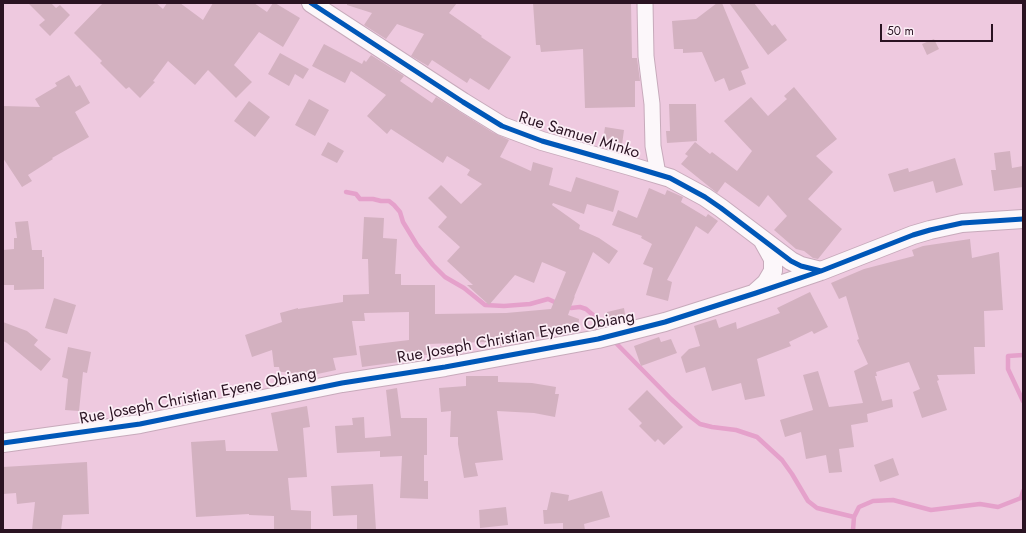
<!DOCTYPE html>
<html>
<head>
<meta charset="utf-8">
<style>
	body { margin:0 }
	#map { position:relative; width:1026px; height:533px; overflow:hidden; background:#eec9df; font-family:Jost,sans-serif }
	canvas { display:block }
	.frame { position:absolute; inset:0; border:4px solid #2a1322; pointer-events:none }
	.scale { position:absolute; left:880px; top:24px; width:113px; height:18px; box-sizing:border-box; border:2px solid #2a1322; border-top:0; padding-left:5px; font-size:12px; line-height:14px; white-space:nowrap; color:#2a1322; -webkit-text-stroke:3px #fceef6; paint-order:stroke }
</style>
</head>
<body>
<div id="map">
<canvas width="1026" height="533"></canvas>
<div class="frame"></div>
<div class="scale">50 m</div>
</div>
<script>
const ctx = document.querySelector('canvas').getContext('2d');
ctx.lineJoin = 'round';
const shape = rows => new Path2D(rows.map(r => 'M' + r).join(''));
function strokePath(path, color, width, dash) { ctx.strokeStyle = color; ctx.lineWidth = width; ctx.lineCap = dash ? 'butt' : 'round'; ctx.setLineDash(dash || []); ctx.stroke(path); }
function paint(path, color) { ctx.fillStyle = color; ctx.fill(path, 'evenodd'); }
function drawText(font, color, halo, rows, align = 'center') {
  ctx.font = font + ' Jost,sans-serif'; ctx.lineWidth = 3.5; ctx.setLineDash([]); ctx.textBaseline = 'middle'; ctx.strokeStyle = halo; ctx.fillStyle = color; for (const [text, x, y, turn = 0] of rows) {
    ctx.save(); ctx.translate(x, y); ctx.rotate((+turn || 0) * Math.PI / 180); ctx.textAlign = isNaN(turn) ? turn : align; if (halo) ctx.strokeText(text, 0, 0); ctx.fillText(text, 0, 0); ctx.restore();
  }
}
const stream = shape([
	[346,192,356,194,360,199,373,199,381,201,389,201,394,205,400,212,403,222,417,245,433,265,445,277,464,288,485,305,504,306,530,304,548,299,559,304],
	[566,306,571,308,580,307,586,309,593,315,607,332],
	[613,340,671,399,691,417,700,424,712,427,736,430,757,437,782,460,792,474,808,501,817,508,854,517],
	[1023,355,1008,356,1008,369,1023,401],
	[853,530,854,517,859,507,873,501,893,500,931,510,980,504,998,507,1021,498,1023,491]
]);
const building = shape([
	[28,3,51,3,56,8,60,5,70,15,50,36,39,25,45,20],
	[103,3,156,3,163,9,167,3,180,3,203,20,213,3,254,3,267,12,273,3,275,3,300,18,283,47,259,32,234,65,252,82,236,98,208,70,195,85,168,61,153,81,155,82,140,98,129,87,126,89,100,63,102,61,74,33],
	[347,3,457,3,449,13,482,36,481,37,511,57,489,90,470,78,467,83,432,60,428,66,411,56,424,34,397,24,386,39,364,25,372,13,347,5],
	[533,3,631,3,632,58,637,58,640,81,635,81,635,107,585,108,583,49,541,52,540,45,536,45],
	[717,3,722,3,749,68,741,71,746,84,729,91,724,78,715,82,702,52,683,53,683,49,674,49,672,21,696,19],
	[729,3,754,3,772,26,775,24,787,40,768,55],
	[934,39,939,49,927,55,922,44],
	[324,44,362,64,364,60,366,62,371,55,404,76,400,81,432,103,436,97,492,132,509,140,500,157,531,171,533,162,553,168,549,185,571,192,576,177,619,191,613,212,587,204,584,214,553,203,552,205,580,225,579,229,599,238,618,251,609,264,593,252,574,297,575,296,568,315,579,319,578,331,535,337,536,340,534,340,507,341,507,345,504,346,486,346,486,342,428,344,428,355,398,354,399,362,362,367,359,346,409,340,409,312,364,313,365,321,352,321,357,355,333,358,336,370,299,378,298,372,286,374,286,372,280,372,279,367,274,367,272,350,252,357,245,335,282,322,280,313,298,308,298,309,343,302,343,295,369,294,368,259,362,259,364,217,384,218,383,238,397,239,395,274,401,274,401,285,435,285,435,314,506,313,551,309,566,272,542,262,534,283,515,275,489,305,467,285,473,285,447,261,460,247,438,227,447,217,428,198,441,185,461,204,482,184,467,175,470,170,447,156,443,163,391,129,387,134,367,116,386,95,351,71,345,83,312,66],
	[280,53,309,69,303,79,295,74,289,86,268,74],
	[69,75,76,87,80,85,90,103,75,112,89,137,52,158,53,159,28,175,32,181,22,187,3,158,3,106,40,107,35,99,57,86,55,83],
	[794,87,837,139,816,156,833,172,808,199,842,229,818,259,813,258,804,251,796,249,774,230,787,216,768,195,759,207,725,182,717,193,681,164,688,156,685,154,695,142,710,154,712,152,737,171,752,151,724,121,751,97,768,116,787,99,784,96],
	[309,99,329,110,315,136,295,125],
	[249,101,270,117,255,137,234,121],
	[669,104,696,104,697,141,667,143,666,131,670,131],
	[605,127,624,130,621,152,602,147],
	[328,142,344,151,337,163,321,155],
	[1010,151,1012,168,1023,166,1023,187,994,191,991,170,996,170,994,153],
	[955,158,963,185,936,193,933,181,894,192,888,174,908,168,909,172],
	[649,188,665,195,667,190,683,197,681,202,706,217,708,214,718,221,708,234,696,226,667,280,672,282,668,301,646,295,653,268,643,264,652,244,641,238,642,236,612,225,618,210,637,218],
	[28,221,32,250,42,250,42,257,44,257,44,289,14,290,14,285,3,285,3,250,14,249,14,238,17,238,15,222],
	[970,239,972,258,999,252,1003,310,984,311,985,347,974,347,975,374,937,375,939,380,937,381,947,410,922,418,913,392,920,389,909,362,876,372,877,376,875,376,882,401,892,399,893,407,867,414,868,422,851,425,854,447,839,449,842,472,829,473,826,455,806,459,801,432,785,437,780,420,813,410,803,375,818,371,829,407,863,403,854,371,868,364,857,340,859,339,846,296,839,299,831,283,864,269,914,256,912,250,923,246],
	[810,292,828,327,814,334,812,331,789,342,791,346,757,359,765,396,745,400,741,383,712,391,705,367,686,373,681,357,689,349,700,346,694,326,716,319,719,328,736,322,737,329,780,313,777,308],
	[54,298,76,305,67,334,45,328],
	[624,308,626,321,610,325,607,312],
	[3,322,27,331,38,340,34,345,51,359,41,371,7,343,3,341],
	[659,337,661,342,671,339,677,353,641,366,634,346],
	[68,347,91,352,87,373,83,372,79,411,65,410,68,379,62,377],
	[466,376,498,376,498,382,532,383,556,387,555,394,559,394,555,417,534,413,497,411,503,460,475,463,478,476,464,478,458,444,458,437,450,437,451,411,441,412,439,388,466,386],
	[397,388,401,418,427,418,427,455,424,455,424,481,428,481,428,499,400,498,402,456,380,457,380,451,337,453,335,426,353,425,352,418,364,417,365,438,391,436,386,390],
	[647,390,683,427,664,445,658,439,655,442,639,426,642,423,628,409],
	[307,406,310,427,303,428,307,477,288,478,291,510,311,511,311,530,274,530,274,516,249,515,249,514,196,517,191,442,225,440,226,451,278,451,271,413],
	[893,458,899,475,880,482,874,465],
	[87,462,89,514,63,515,61,530,32,530,35,502,17,504,16,493,3,494,3,467],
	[373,484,376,530,357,530,357,515,333,516,331,486],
	[602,491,610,517,584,524,585,530,563,530,563,523,544,524,543,510,547,510,551,492,569,495,568,501],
	[506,507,508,525,480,528,479,510]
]);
const minor = shape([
	[645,3,646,56,652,104,653,146,658,174]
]);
const tertiary = shape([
	[311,3,463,102,502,126,542,141,630,166,670,178,705,197,721,208,791,261,801,266,821,271],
	[756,292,766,283,773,271,773,259,763,241],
	[3,443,140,424,342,383,445,367,598,339,665,322,756,293,821,271,913,235,930,230,962,223,1023,219]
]);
const cycleway = shape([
	[311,3,463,102,502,126,542,141,630,166,670,178,705,197,721,208,791,261,801,266,821,271],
	[3,443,140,424,342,383,445,367,598,339,665,322,756,293,821,271,913,235,930,230,962,223,1023,219]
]);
const streetNames = [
	["Rue Samuel Minko",579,136,17],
	["Rue Joseph Christian Eyene Obiang",516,338,-10],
	["Rue Joseph Christian Eyene Obiang",198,397,-11]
];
strokePath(stream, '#e5a1cb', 4.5);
paint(building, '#d3b1c0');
strokePath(minor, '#c7aabb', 17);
strokePath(tertiary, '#c7aabb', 20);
strokePath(minor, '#fcf7fa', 15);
strokePath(tertiary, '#fcf7fa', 18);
strokePath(cycleway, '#0057b8', 5);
drawText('16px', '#2a1322', '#fceef6', streetNames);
</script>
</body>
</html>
